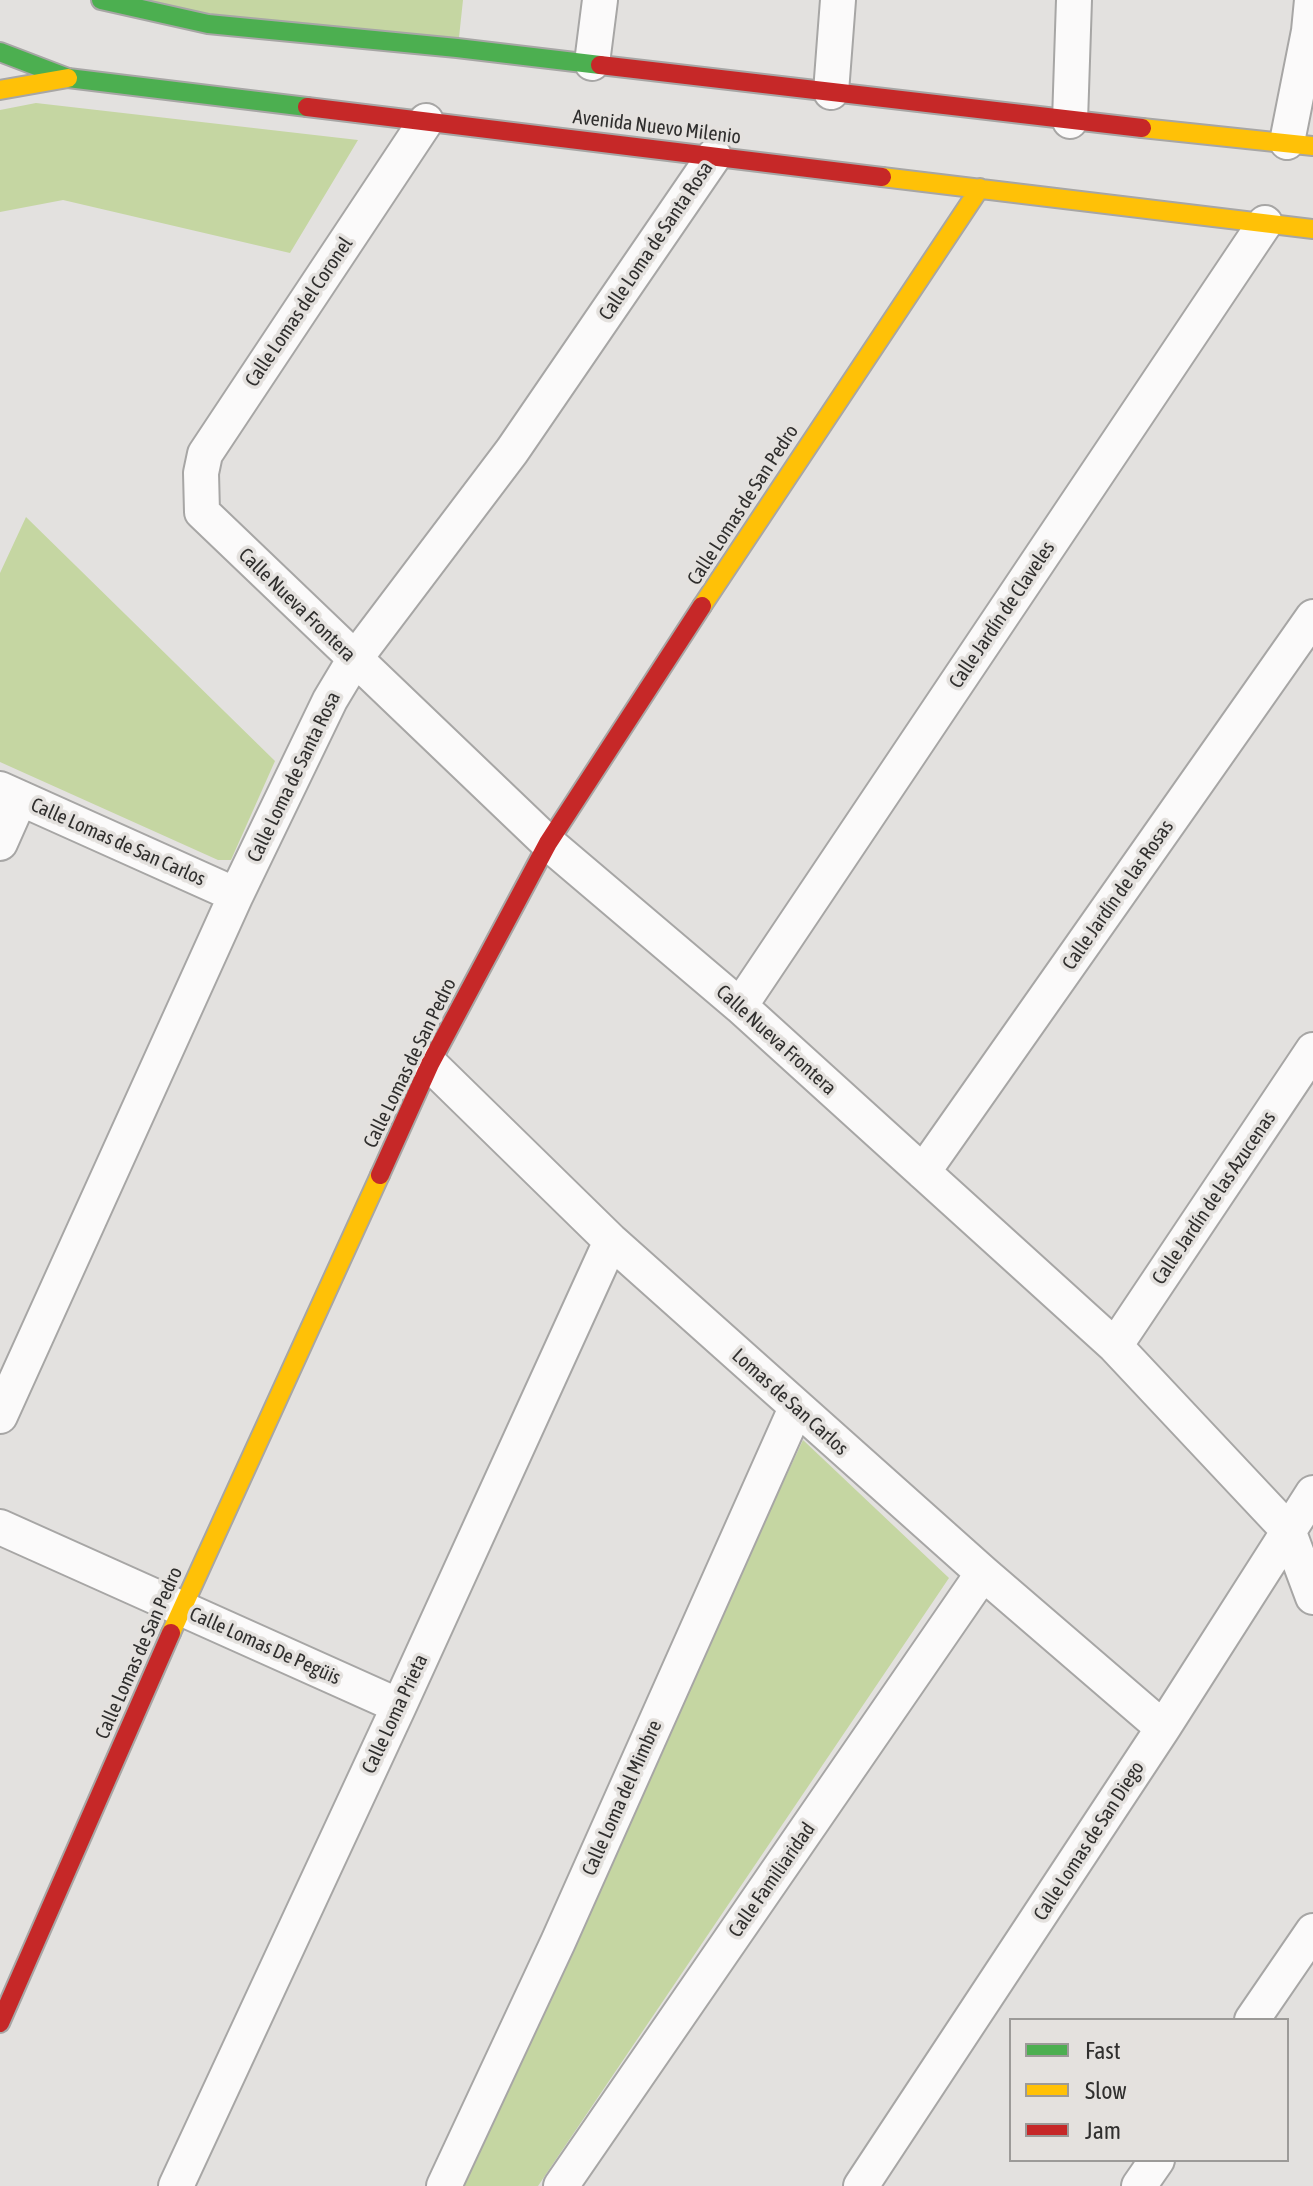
<!DOCTYPE html>
<html>
<head>
<meta charset="utf-8">
<style>
	body { margin:0 }
	#map { position:relative; width:1313px; height:2186px; overflow:hidden; background:#e3e1df; font-family:"Asap Condensed",sans-serif }
	canvas { display:block }
	.legend { position:absolute; left:1009px; top:2018px; width:280px; height:144px; box-sizing:border-box; background:#e4e1de; border:2px solid #9c9a98; margin:0; padding:10px 14px; list-style:none; font-size:24px; color:#302f2e }
	.legend li { display:flex; align-items:center; gap:16px; height:40px }
	.legend b { width:40px; border:2px solid #9c9a98 }
</style>
</head>
<body>
<div id="map">
<canvas width="1313" height="2186"></canvas>
<ul class="legend">
<li><b style="height:10px;background:#4caf50"></b>Fast</li>
<li><b style="height:10px;background:#ffc107"></b>Slow</li>
<li><b style="height:10px;background:#c62828"></b>Jam</li>
</ul>
</div>
<script>
const ctx = document.querySelector('canvas').getContext('2d');
ctx.lineJoin = 'round';
function paint(path, color) { ctx.fillStyle = color; ctx.fill(path, 'evenodd'); }
const shape = rows => new Path2D(rows.map(r => 'M' + r).join(''));
function strokePath(path, color, width, dash) { ctx.strokeStyle = color; ctx.lineWidth = width; ctx.lineCap = dash ? 'butt' : 'round'; ctx.setLineDash(dash || []); ctx.stroke(path); }
function drawText(font, color, halo, rows, align = 'center') {
  ctx.font = font + ' "Asap Condensed",sans-serif'; ctx.lineWidth = 7; ctx.setLineDash([]); ctx.textBaseline = 'middle'; ctx.strokeStyle = halo; ctx.fillStyle = color; for (const [text, x, y, turn = 0] of rows) {
    ctx.save(); ctx.translate(x, y); ctx.rotate((+turn || 0) * Math.PI / 180); ctx.textAlign = isNaN(turn) ? turn : align; if (halo) ctx.strokeText(text, 0, 0); ctx.fillText(text, 0, 0); ctx.restore();
  }
}
const green = shape([
	[131,0,463,0,457,56],
	[36,103,358,140,290,253,63,200,0,212,0,110],
	[26,517,275,761,231,860,218,860,0,762,0,573],
	[803,1440,949,1578,538,2186,452,2186]
]);
const street = shape([
	[592,63,600,0],
	[831,92,838,0],
	[426,121,205,454,201,473,202,512,548,843,740,1006,1115,1346,1288,1530,1313,1597],
	[1070,121,1074,0],
	[1287,142,1309,31,1312,0],
	[0,789,236,895],
	[0,843,20,798],
	[740,1006,1265,223],
	[430,1064,611,1241,983,1573,1163,1728],
	[923,1172,1313,617],
	[1115,1346,1313,1050],
	[0,1416,236,895,330,700,354,660,512,451,714,156],
	[0,1527,399,1706],
	[1252,2020,1313,1931],
	[176,2186,399,1706,611,1241],
	[444,2186,558,1942,796,1408],
	[561,2186,983,1573],
	[861,2186,1163,1728,1313,1493],
	[1139,2186,1157,2160]
]);
const fast = shape([
	[101,0,208,24,457,48,600,65],
	[0,52,68,78,307,107]
]);
const slow = shape([
	[0,90,68,78],
	[1142,128,1313,146],
	[882,177,1313,229],
	[702,606,980,188],
	[171,1633,380,1175]
]);
const jam = shape([
	[600,65,1142,128],
	[307,107,882,177],
	[380,1175,430,1064,548,843,702,606],
	[0,2023,171,1633]
]);
const streetNames = [
	["Avenida Nuevo Milenio",657,127,7],
	["Calle Loma de Santa Rosa",656,241,-56],
	["Calle Lomas del Coronel",299,312,-56],
	["Calle Lomas de San Pedro",743,505,-57],
	["Calle Nueva Frontera",297,605,44],
	["Calle Jardín de Claveles",1002,615,-56],
	["Calle Loma de Santa Rosa",294,777,-64],
	["Calle Lomas de San Carlos",118,842,24],
	["Calle Jardín de las Rosas",1118,895,-55],
	["Calle Nueva Frontera",776,1040,42],
	["Calle Lomas de San Pedro",410,1063,-64],
	["Calle Jardín de las Azucenas",1214,1198,-56],
	["Lomas de San Carlos",790,1402,42],
	["Calle Lomas De Pegüis",265,1646,24],
	["Calle Lomas de San Pedro",139,1653,-66],
	["Calle Loma Prieta",395,1714,-65],
	["Calle Loma del Mimbre",622,1798,-66],
	["Calle Lomas de San Diego",1089,1841,-57],
	["Calle Familiaridad",772,1880,-55]
];
paint(green, '#c5d6a2');
strokePath(street, '#a7a6a5', 38);
strokePath(fast, '#a7a6a5', 22);
strokePath(slow, '#a7a6a5', 22);
strokePath(jam, '#a7a6a5', 22);
strokePath(street, '#fbfafa', 34);
strokePath(fast, '#4caf50', 18);
strokePath(slow, '#ffc107', 18);
strokePath(jam, '#c62828', 18);
drawText('20px', '#302f2e', '#e4e1de', streetNames);
</script>
</body>
</html>
